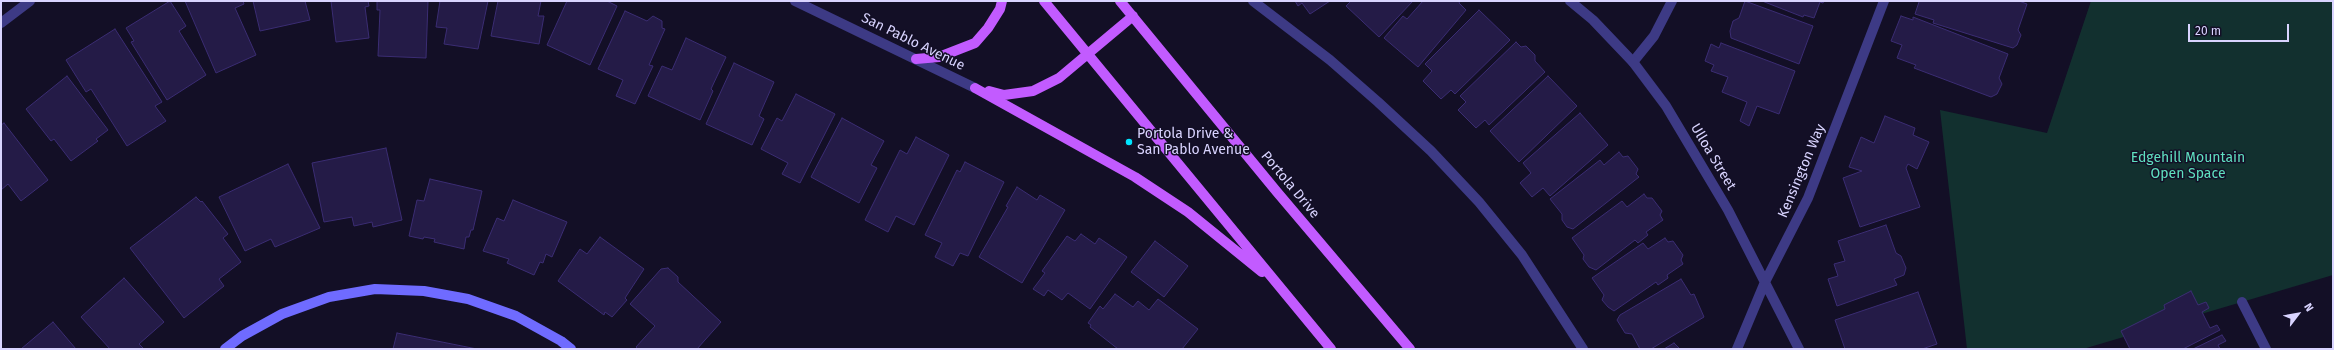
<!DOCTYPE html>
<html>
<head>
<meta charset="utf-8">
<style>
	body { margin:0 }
	#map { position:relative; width:2334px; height:350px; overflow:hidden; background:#130f26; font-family:"Fira Sans",sans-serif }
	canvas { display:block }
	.frame { position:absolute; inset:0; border:2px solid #d9d4ff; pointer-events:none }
	.north { position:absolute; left:2278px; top:294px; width:40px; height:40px; -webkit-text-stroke:3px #130f26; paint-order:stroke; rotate:58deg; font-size:11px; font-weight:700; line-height:16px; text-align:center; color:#d9d4ff }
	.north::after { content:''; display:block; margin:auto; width:14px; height:18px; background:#d9d4ff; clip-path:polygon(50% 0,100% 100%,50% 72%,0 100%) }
	.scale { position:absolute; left:2188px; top:24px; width:101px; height:18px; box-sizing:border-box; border:2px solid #d9d4ff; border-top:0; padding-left:5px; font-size:12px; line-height:14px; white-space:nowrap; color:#d9d4ff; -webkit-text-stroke:3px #130f26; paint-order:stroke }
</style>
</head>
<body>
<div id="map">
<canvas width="2334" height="350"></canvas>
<div class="frame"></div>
<div class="north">N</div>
<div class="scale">20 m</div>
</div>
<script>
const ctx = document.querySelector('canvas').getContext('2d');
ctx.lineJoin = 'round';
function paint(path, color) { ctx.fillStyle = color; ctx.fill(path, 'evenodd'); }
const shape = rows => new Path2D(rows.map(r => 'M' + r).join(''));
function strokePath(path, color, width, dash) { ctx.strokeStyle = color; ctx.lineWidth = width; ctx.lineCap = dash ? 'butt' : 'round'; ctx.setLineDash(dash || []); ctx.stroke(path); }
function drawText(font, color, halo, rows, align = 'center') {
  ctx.font = font + ' "Fira Sans",sans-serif'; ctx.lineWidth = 3; ctx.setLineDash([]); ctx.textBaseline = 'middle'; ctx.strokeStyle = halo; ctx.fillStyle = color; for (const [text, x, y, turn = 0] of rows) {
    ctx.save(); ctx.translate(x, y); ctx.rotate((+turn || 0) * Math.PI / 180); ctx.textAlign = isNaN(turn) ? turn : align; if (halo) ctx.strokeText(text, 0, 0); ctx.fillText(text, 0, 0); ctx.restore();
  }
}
const green = shape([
	[2091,1,2333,1,2333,275,2083,349,1967,349,1940,110,2047,133]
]);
const building = shape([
	[170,1,186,26,179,31,206,75,167,100,131,42,134,41,126,28,170,1],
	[185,1,243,1,244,4,235,8,256,55,216,73,185,1],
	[253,1,305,1,310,20,260,31,253,1],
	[331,1,368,1,369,6,365,7,369,38,336,42,331,1],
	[377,1,428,1,426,58,378,56,380,10,377,10,377,1],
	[440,1,488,1,478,49,444,44,447,28,436,27,440,1],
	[498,1,541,1,538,16,544,16,539,44,491,36,498,1],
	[567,1,607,1,617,6,590,65,547,45,567,1],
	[1295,1,1330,1,1310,14,1302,3,1298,6,1295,1],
	[1351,1,1413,1,1379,37,1346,6,1351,1],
	[1423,1,1460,1,1459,3,1466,10,1418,67,1384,38,1403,16,1407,19,1423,1],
	[1745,1,1813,26,1799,64,1731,38,1730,31,1733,21,1739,18,1745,1],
	[1762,1,1824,1,1823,3,1820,2,1814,18,1804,15,1803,17,1762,1],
	[1918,1,2019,1,2027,4,2018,30,2021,35,2017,45,2013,48,1933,23,1934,20,1915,14,1919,2,1918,1],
	[1479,10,1510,40,1455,94,1451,90,1441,99,1423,81,1432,71,1425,64,1479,10],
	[625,11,647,21,653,16,662,21,662,28,665,29,649,65,653,66,635,104,616,96,623,80,598,69,625,11],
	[1901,16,1913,20,1913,17,2008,54,1999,78,2002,84,1997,94,1991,97,1914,68,1916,65,1897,58,1902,45,1891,41,1901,16],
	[115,29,162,102,155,106,166,121,127,146,91,89,86,92,66,60,115,29],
	[686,38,726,57,711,89,713,91,700,120,648,96,662,66,672,70,686,38],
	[1516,42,1521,47,1526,46,1535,55,1535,61,1545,72,1489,125,1485,120,1476,128,1458,110,1466,102,1460,96,1516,42],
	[1721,43,1795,71,1779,114,1757,106,1749,126,1740,121,1747,102,1722,92,1728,77,1711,71,1714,65,1705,61,1711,44,1719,48,1721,43],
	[734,63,774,82,759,116,764,119,752,145,706,124,734,63],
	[67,76,108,130,96,139,98,141,71,161,54,139,51,141,26,109,67,76],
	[1548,76,1577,106,1519,162,1490,131,1548,76],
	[796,94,835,114,800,183,782,174,788,163,761,149,777,118,782,121,796,94],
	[1580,113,1608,145,1550,196,1543,188,1532,197,1520,183,1531,173,1523,163,1580,113],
	[1885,116,1915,128,1913,135,1929,142,1917,169,1908,164,1906,168,1920,207,1860,227,1843,178,1862,171,1849,167,1861,137,1874,143,1885,116],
	[842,118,884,141,871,165,877,168,859,203,811,177,842,118],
	[4,123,48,180,21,201,8,184,1,190,1,125,4,123],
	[916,137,949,155,914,225,896,216,888,232,865,220,900,150,907,154,916,137],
	[386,148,402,220,373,227,372,222,354,226,352,217,324,222,312,163,386,148],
	[1619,152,1623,157,1628,156,1638,169,1636,174,1639,177,1573,229,1567,227,1562,220,1562,214,1550,199,1600,160,1604,165,1619,152],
	[965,162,1004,182,968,256,960,253,953,266,935,257,942,243,925,235,957,170,960,172,965,162],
	[288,164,320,228,275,247,271,239,245,251,219,197,288,164],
	[430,179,482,191,473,230,471,230,469,237,466,237,464,249,434,242,435,239,424,237,423,239,409,236,417,200,424,201,430,179],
	[1017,187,1037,200,1040,195,1065,210,1022,283,979,257,1008,207,1006,206,1017,187],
	[1644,194,1647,198,1652,198,1662,211,1660,215,1663,220,1646,232,1648,235,1638,243,1635,240,1596,270,1589,267,1583,259,1584,255,1572,238,1622,201,1627,207,1644,194],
	[196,197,201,202,202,201,228,234,223,238,241,262,219,279,224,286,184,318,130,248,196,197],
	[513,200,567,222,552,257,546,254,543,263,540,262,534,275,507,263,509,259,483,251,497,218,504,221,513,200],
	[1886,225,1896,253,1901,256,1906,268,1904,275,1894,279,1897,285,1837,306,1828,279,1838,276,1834,264,1845,261,1838,241,1886,225],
	[1081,234,1095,244,1099,238,1127,257,1090,309,1068,293,1062,300,1048,290,1044,296,1033,289,1045,273,1042,271,1067,236,1075,241,1081,234],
	[600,237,644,269,625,298,627,300,612,317,605,312,604,315,558,281,580,249,587,254,600,237],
	[1665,238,1668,242,1673,241,1683,255,1681,260,1683,264,1667,275,1668,278,1658,285,1656,282,1614,311,1608,307,1602,300,1604,295,1592,278,1643,243,1648,249,1665,238],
	[1155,241,1188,266,1164,297,1131,272,1155,241],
	[668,268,678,277,678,282,721,322,697,349,638,349,636,347,655,326,630,304,661,269,668,268],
	[124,278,164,322,139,344,144,349,110,349,81,317,124,278],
	[1681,279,1691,295,1694,294,1704,317,1651,349,1640,349,1632,334,1625,333,1617,320,1620,315,1681,279],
	[2191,291,2198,305,2206,302,2209,308,2202,312,2210,328,2217,325,2220,330,2183,349,2130,349,2121,331,2165,309,2164,305,2191,291],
	[1918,292,1937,344,1922,349,1845,349,1835,320,1918,292],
	[1115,294,1133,307,1138,301,1149,310,1158,299,1198,329,1182,349,1118,349,1090,327,1091,325,1088,323,1100,306,1103,309,1115,294],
	[53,322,76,349,21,349,53,322],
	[397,333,477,349,393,349,397,333],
	[2222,335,2226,341,2218,345,2220,349,2193,349,2222,335],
	[1674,343,1680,349,1664,349,1674,343]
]);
const lane = shape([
	[1253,1,1330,60,1378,102,1431,151,1479,202,1522,255,1583,349],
	[1633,62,1654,36,1672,1]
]);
const street = shape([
	[795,1,975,88],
	[1570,1,1593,20,1633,62,1666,106,1728,210,1799,349],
	[1,23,30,1],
	[2242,302,2266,349],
	[1737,349,1765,282,1808,198,1884,1]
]);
const secondary = shape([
	[225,349,242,336,282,314,329,297,375,289,424,291,468,299,516,316,561,341,571,349]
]);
const primary = shape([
	[1044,1,1331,349],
	[1120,1,1277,192,1410,349],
	[916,59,939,57,975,43,988,28,1000,9,1002,1],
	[975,88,1135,177,1188,212,1262,272],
	[989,91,1004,95,1033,91,1059,78,1133,16]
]);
const markers = [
	[1129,142,4,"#00e5ff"]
];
const streetNames = [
	["San Pablo Avenue",913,42,26],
	["Ulloa Street",1713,157,59],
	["Kensington Way",1802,171,-67],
	["Portola Drive",1290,185,50]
];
const poiNames = [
	["Portola Drive &",1137,134],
	["San Pablo Avenue",1137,150]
];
const parkNames = [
	["Edgehill Mountain",2188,158],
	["Open Space",2188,174]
];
paint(green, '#12302f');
paint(building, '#241b47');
strokePath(building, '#3b2d73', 1);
strokePath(lane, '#3d3a85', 10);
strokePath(street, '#3d3a85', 10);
strokePath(secondary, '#6f6bff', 10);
strokePath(primary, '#c25bff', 10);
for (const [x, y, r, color] of markers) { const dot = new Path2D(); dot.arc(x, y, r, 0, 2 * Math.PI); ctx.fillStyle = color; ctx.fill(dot); strokePath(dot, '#130f26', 1.5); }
drawText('14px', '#d9d4ff', '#130f26', streetNames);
drawText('14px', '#d9d4ff', '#130f26', poiNames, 'left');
drawText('14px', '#5fe0c0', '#130f26', parkNames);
</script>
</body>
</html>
